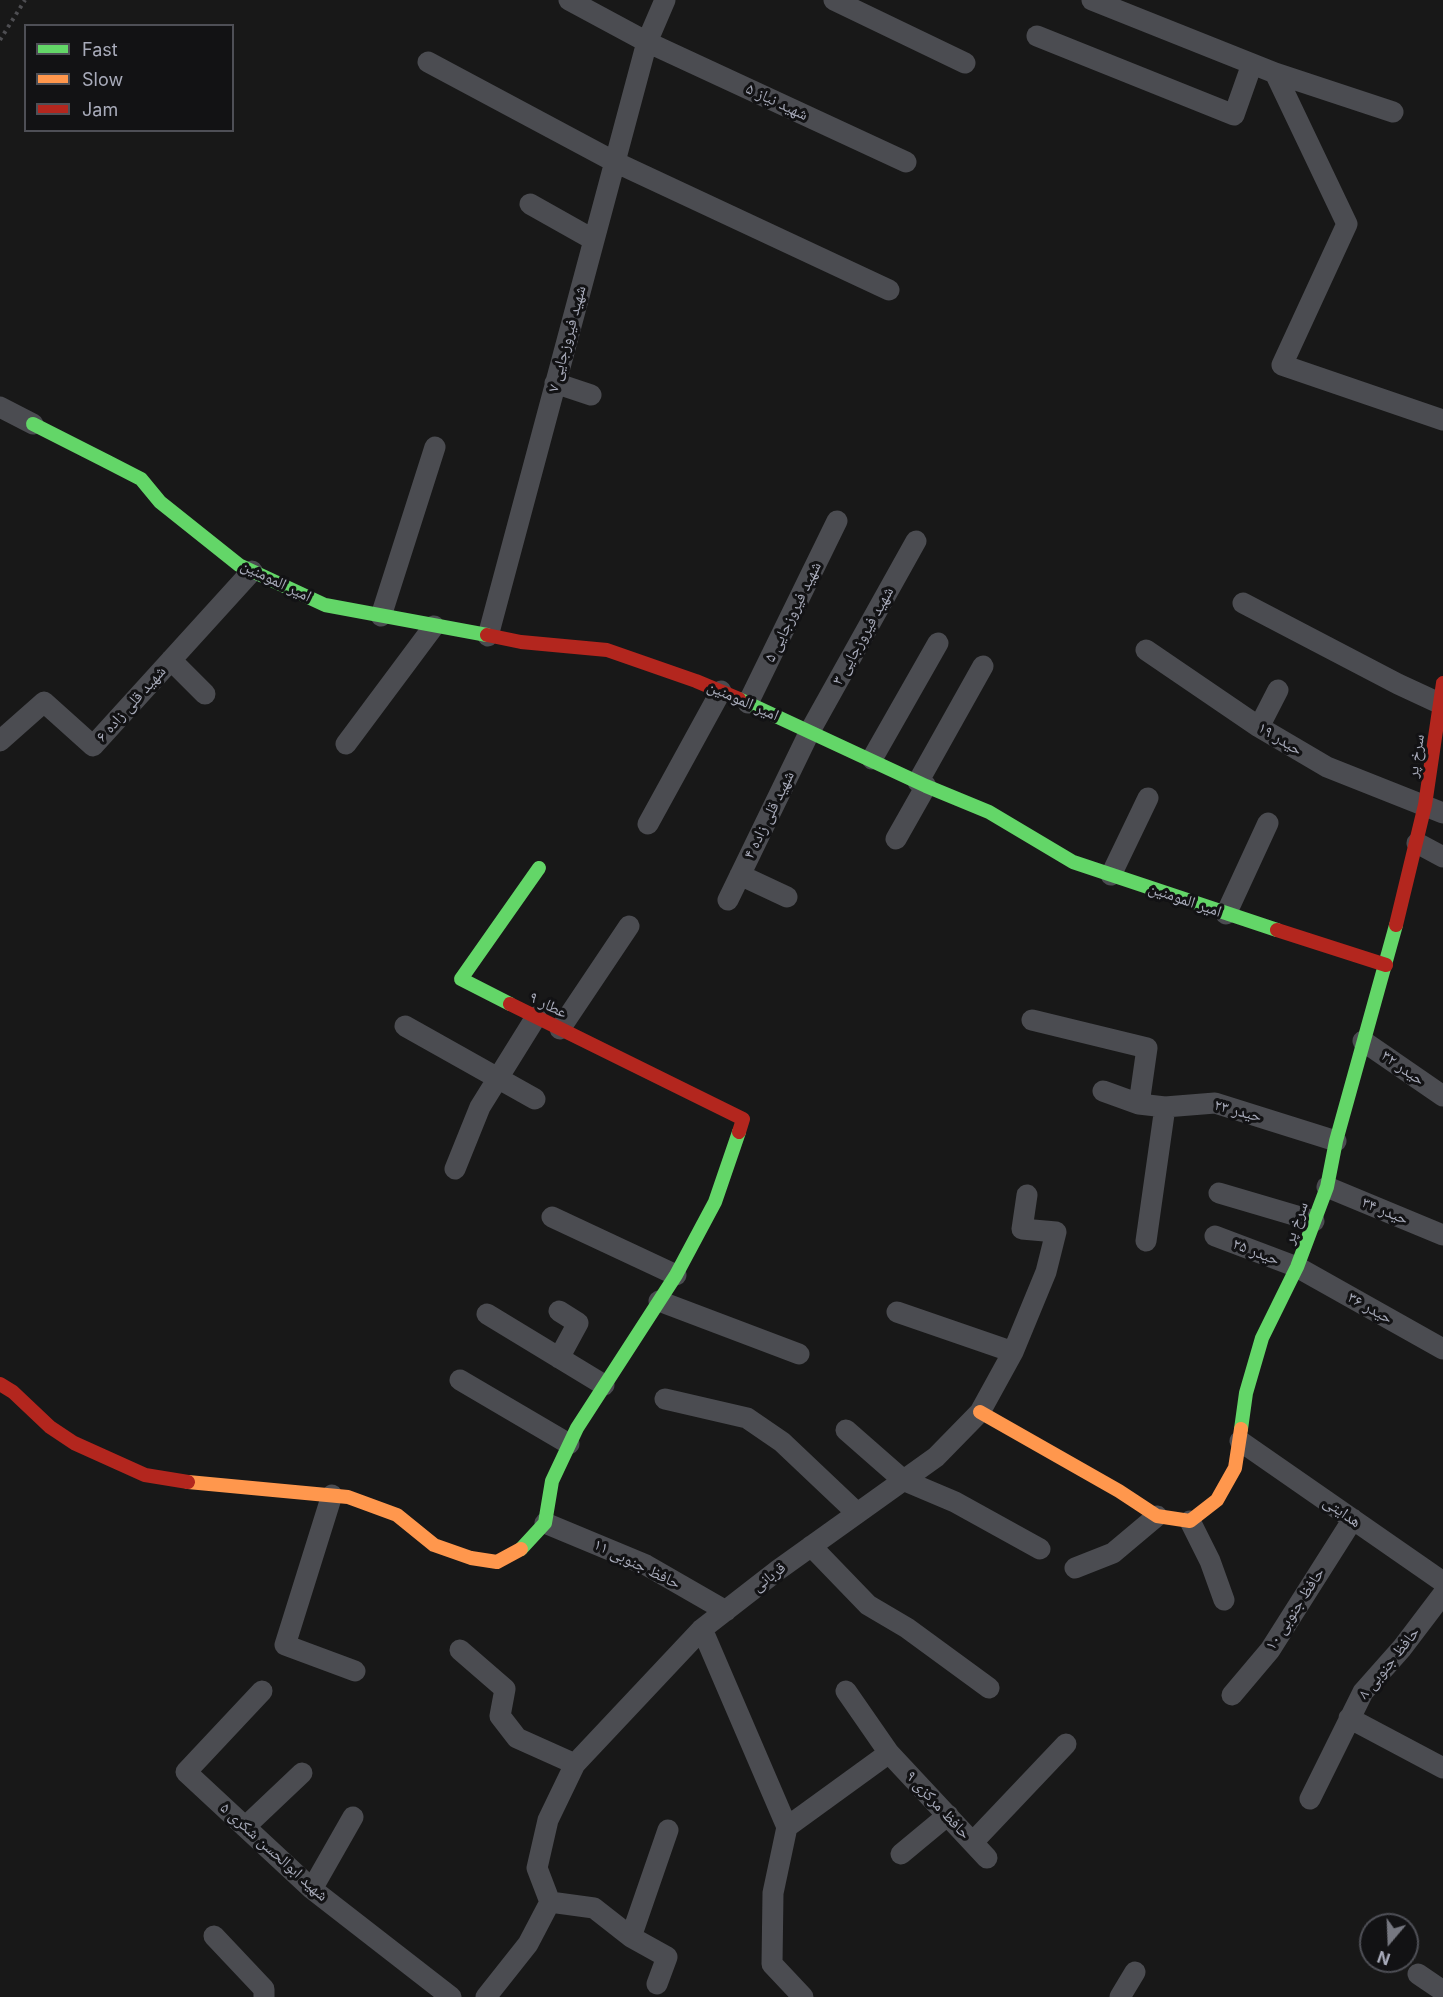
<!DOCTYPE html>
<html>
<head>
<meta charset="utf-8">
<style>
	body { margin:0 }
	#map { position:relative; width:1443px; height:1997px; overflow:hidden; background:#181818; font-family:Inter,sans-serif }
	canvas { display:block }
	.legend { position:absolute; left:24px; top:24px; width:210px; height:108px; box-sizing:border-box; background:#121214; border:2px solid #4e4f56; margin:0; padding:8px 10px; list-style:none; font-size:18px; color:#a8abba }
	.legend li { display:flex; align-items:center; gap:12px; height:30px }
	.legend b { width:30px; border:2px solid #4e4f56 }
	.north { position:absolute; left:1359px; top:1913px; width:60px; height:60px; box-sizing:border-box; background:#121214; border:2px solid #4e4f56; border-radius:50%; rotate:199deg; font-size:16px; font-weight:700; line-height:24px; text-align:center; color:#a8abba }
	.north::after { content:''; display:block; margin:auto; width:21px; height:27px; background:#767881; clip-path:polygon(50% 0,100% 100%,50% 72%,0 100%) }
</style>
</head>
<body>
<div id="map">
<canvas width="1443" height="1997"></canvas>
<ul class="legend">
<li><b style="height:8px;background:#63d668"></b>Fast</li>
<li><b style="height:8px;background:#ff974d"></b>Slow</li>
<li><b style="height:8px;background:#b3261e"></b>Jam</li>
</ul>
<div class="north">N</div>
</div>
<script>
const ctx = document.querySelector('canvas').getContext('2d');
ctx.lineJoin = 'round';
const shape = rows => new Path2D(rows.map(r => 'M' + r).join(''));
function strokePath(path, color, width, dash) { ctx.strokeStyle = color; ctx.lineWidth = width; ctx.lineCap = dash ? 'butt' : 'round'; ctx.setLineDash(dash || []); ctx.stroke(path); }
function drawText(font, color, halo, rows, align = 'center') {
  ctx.font = font + ' Inter,"Noto Naskh Arabic",sans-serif'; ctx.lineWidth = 6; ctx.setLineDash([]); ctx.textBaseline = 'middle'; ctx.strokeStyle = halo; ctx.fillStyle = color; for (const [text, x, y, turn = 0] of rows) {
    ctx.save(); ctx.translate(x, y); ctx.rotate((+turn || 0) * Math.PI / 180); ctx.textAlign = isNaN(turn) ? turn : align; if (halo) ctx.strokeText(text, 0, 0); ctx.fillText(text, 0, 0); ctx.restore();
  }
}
const path = shape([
	[0,40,25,0]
]);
const street = shape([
	[569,0,647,42,906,162],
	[834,0,965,63],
	[1092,0,1275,73,1393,112],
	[1037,36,1234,115,1252,64],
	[428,62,615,162,889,290],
	[1275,73,1347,224,1282,365,1443,420],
	[530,204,594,240],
	[555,383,591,395],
	[0,407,33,424],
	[1243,603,1398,684,1441,704],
	[381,616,435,447],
	[488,636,647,42,665,0],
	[1146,650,1259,727,1327,767,1443,813],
	[171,660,205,694],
	[748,703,837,521],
	[1259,727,1278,690],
	[0,741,44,702,93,746,252,571],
	[346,744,434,626],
	[872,759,938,643],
	[918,782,983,666],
	[648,824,721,691],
	[896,839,926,786],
	[1417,843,1443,857],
	[740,875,787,897],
	[1111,875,1148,798],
	[728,900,810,731,916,541],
	[1226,914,1268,823],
	[1032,1020,1147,1048,1139,1104],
	[405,1026,535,1099],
	[560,1029,629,926],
	[1363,1041,1443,1096],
	[1103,1091,1139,1104,1165,1107,1215,1103,1336,1141],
	[455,1169,480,1107,536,1017],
	[1327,1187,1443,1235],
	[1219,1193,1314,1221],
	[552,1217,676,1275],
	[1215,1236,1297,1267,1443,1349],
	[1146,1241,1165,1107],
	[659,1301,799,1354],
	[559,1311,578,1323,559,1358],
	[897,1312,1013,1352],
	[487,1314,604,1385],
	[460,1380,569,1444],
	[665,1399,747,1418,782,1442,857,1513],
	[846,1430,903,1480,955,1502,1040,1549],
	[1240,1441,1443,1582],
	[332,1495,285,1645,355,1671],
	[1190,1521,1210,1561,1224,1600],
	[545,1523,646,1565,726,1611],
	[811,1546,868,1605,907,1628,989,1688],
	[1075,1568,1113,1553,1157,1516],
	[702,1629,787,1827,773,1893,772,1964,803,1997],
	[460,1650,505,1689,500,1716,517,1738,575,1764],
	[262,1691,186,1772,312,1889,451,1997],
	[846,1691,889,1753,987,1858],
	[1232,1695,1270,1650,1353,1519],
	[1349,1718,1443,1768],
	[1310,1799,1363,1692,1402,1648,1443,1594],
	[245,1827,302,1773],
	[787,1827,889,1753],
	[973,1842,1066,1744],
	[901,1854,948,1815],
	[312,1889,353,1817],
	[550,1902,594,1908,631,1937,667,1957,657,1984],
	[214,1936,264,1989,264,1997],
	[631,1937,668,1830],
	[1418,1974,1443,1991],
	[486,1997,528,1944,550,1902,537,1868,548,1820,575,1764,702,1629,778,1570,936,1457,980,1412,1013,1352,1046,1272,1056,1232,1022,1229,1027,1195],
	[1120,1997,1135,1972]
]);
const fast = shape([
	[33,424,106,461],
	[106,461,141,479,160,502,239,565,325,605,487,635],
	[739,699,926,786,989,812,1073,862,1277,930],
	[510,1004,461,979,539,868],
	[1241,1429,1246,1393,1262,1338,1297,1267,1327,1187,1336,1141,1396,925],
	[521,1549,545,1523,552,1481,577,1428,676,1275,715,1202,739,1132]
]);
const slow = shape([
	[980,1412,1119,1491,1157,1516,1190,1521,1217,1500,1235,1468,1241,1429],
	[188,1482,348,1497,397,1515,434,1545,471,1558,497,1562,521,1549]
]);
const jam = shape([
	[487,635,521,642,607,650,696,681,739,699],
	[1396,925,1425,805,1443,683],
	[1277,930,1386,965],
	[510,1004,743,1119,739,1132],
	[0,1384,13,1392,50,1427,74,1443,145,1475,188,1482]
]);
const streetNames = [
	["شهید نیاز ۵",777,102,25],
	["شهید فیروزجایی ۷",567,339,-75],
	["امیر المومنین",276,581,26],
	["شهید فیروزجایی ۵",793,612,-64],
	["شهید فیروزجایی ۳",863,636,-61],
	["امیر المومنین",743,701,24],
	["شهید قلی زاده ۶",131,704,-48],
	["حیدر ۱۹",1280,739,31],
	["سرخ پر",1416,756,-81],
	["شهید قلی زاده ۴",769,815,-64],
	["امیر المومنین",1185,900,19],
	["عطار ۹",548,1005,26],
	["حیدر ۳۲",1403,1068,35],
	["حیدر ۲۳",1238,1111,15],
	["حیدر ۳۴",1385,1211,22],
	["سرخ پر",1296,1223,-70],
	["حیدر ۲۵",1256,1252,21],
	["حیدر ۳۶",1370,1308,29],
	["هدایتی",1342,1512,35],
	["حافظ جنوبی ۱۱",637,1564,26],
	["قربانی",769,1577,-37],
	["حافظ جنوبی ۱۰",1295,1609,-57],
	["حافظ جنوبی ۸",1389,1663,-51],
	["حافظ مرکزی ۹",938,1805,47],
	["شهید ابوالحسن شکری ۵",274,1852,42]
];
strokePath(path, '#4e4e52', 4, [3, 4.5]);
strokePath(street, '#4b4c51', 21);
strokePath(fast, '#63d668', 14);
strokePath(slow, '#ff974d', 14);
strokePath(jam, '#b3261e', 14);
drawText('16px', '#a8abba', '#121214', streetNames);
</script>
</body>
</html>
